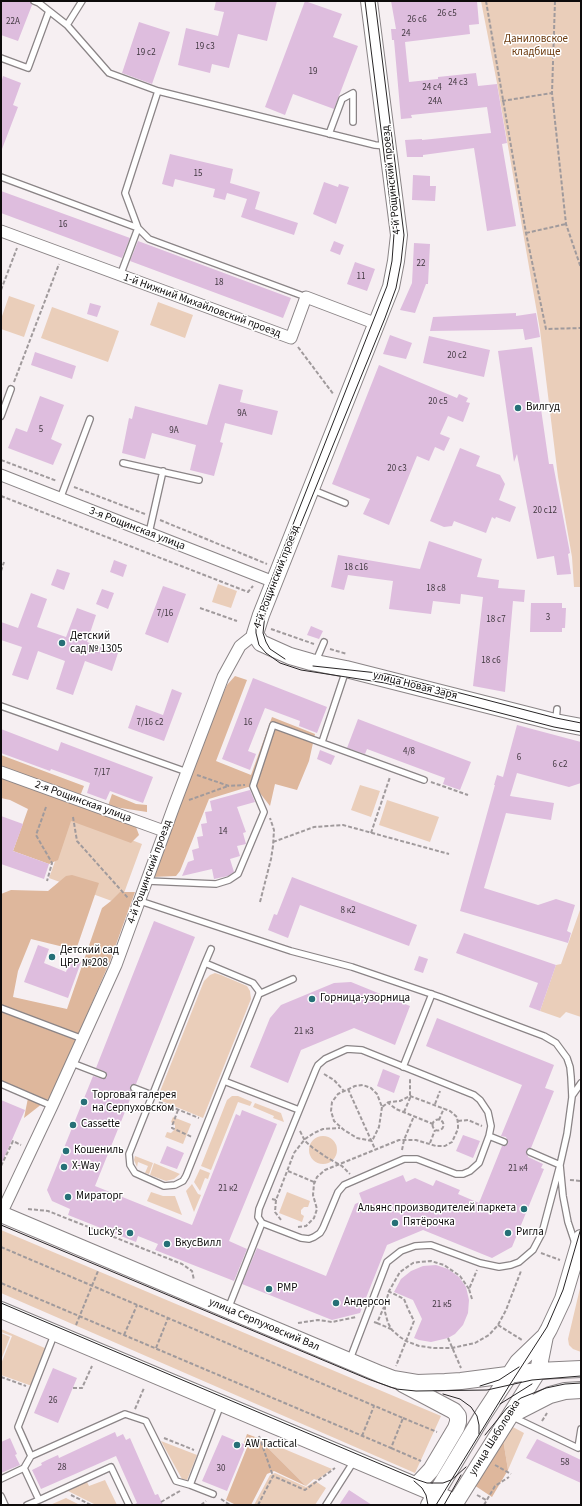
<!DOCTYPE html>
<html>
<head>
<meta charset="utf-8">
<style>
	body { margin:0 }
	#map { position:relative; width:582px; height:1506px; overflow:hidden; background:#f6eff2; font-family:"Source Sans 3",sans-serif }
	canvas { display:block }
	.frame { position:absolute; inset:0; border:2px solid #0d0b0b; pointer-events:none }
</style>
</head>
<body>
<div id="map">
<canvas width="582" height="1506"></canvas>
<div class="frame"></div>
</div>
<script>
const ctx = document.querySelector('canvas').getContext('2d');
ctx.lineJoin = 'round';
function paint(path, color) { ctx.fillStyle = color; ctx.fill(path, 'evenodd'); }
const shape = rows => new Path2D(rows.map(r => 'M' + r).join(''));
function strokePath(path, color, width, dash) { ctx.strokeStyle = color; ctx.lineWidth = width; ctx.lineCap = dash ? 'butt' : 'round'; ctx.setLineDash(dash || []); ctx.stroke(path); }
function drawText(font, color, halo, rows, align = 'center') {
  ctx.font = font + ' "Source Sans 3",sans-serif'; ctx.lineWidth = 3; ctx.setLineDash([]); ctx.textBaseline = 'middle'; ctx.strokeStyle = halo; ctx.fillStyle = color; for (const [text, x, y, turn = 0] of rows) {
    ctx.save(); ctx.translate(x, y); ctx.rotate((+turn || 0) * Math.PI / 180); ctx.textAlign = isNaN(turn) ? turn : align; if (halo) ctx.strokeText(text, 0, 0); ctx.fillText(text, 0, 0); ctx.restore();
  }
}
const green = shape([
	[481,1,581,1,581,587,574,587,572,557,558,477,540,330,497,83],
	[9,296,35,305,24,337,1,329,1,319],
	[158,302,193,315,185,338,150,325],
	[52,307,119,331,108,362,41,338],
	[218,584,237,591,231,608,212,602],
	[360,785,380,791,371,817,351,810],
	[387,800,439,817,430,842,379,825],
	[71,817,142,844,120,904,49,878],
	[580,910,581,911,581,1017,566,1012,560,1018,540,1011,556,965,561,964],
	[215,973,221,975,247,986,250,991,251,999,203,1118,157,1099,204,981,210,975],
	[232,1096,238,1096,252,1102,250,1106,238,1102,211,1170,201,1166,227,1100],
	[255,1103,281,1113,284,1122,273,1118,274,1116,253,1107],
	[173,1117,191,1124,183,1144,165,1137,167,1132,171,1133,175,1129,175,1125,171,1122],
	'309 1150a14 14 0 1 1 28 0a14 14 0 1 1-28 0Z',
	[135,1156,153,1163,149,1174,145,1173,148,1166,138,1162,137,1167,134,1160],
	[154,1163,180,1174,174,1179,166,1181,150,1175],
	[200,1169,210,1173,208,1179,205,1178,200,1191,194,1182],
	[192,1184,198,1194,201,1195,194,1212,186,1191],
	[151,1192,163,1196,175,1196,182,1215,147,1201],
	[287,1192,310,1201,308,1207,304,1207,301,1210,301,1214,304,1216,302,1222,279,1213],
	[1,1230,441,1416,415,1473,1,1293],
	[581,1284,581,1352,573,1349,569,1345,568,1339],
	[1,1329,47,1349,32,1386,1,1375,1,1364,12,1336,1,1332],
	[1,1333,10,1337,1,1360],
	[511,1426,524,1433,508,1470,503,1439],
	[258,1438,332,1469,317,1480,314,1479,306,1486],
	[161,1441,197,1455,187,1480,182,1479],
	[275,1473,306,1487,315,1481,326,1488,315,1505,254,1505,270,1475],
	[86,1480,89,1486,105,1480,117,1505,96,1505,64,1489],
	[66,1498,80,1505,50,1505]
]);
const forest = shape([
	[235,676,247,680,216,761,251,775,272,717,315,734,309,761,297,790,275,784,270,806,256,788,248,787,209,799,180,871,176,876,152,877,202,741,227,685],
	[1,755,84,786,80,796,1,768],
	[1,778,136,827,139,835,131,843,71,821,58,860,49,864,13,851,28,809,10,800,1,798],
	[112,794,136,804,147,805,147,812,108,806],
	[72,875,99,883,76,950,31,939,18,971,13,997,67,1009,102,908,111,901,120,892,135,892,110,961,52,1096,24,1118,29,1093,1,1081,1,894,11,890,48,891,66,876],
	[247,1434,258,1438,306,1486,274,1471,267,1474,251,1505,236,1505,226,1500,248,1445,244,1443],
	[503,1439,508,1470,492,1497,474,1485]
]);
const building = shape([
	[1,1,30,1,32,5,18,41,1,35],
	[216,1,277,1,267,41,238,34,229,68,212,64,210,73,178,65,186,28,218,36,224,12,214,10],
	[305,1,342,14,333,37,358,46,334,109,293,94,285,115,265,107],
	[391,1,477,1,479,24,469,25,470,34,405,42,409,82,438,79,438,77,476,73,478,86,497,84,507,143,502,144,516,226,487,231,474,148,423,155,423,157,407,157,405,140,422,139,422,140,491,133,487,107,411,115,412,118,401,119,394,40,392,40,391,29,396,29],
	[139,22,170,32,152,84,122,73],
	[3,76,21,83,13,105,18,107,2,149,1,149,1,83],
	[170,154,233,169,230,183,260,192,255,209,298,223,294,235,241,217,247,199,227,193,225,200,213,197,215,189,175,179,173,187,162,184],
	[413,175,430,176,430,186,436,186,435,201,412,200],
	[324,182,338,187,339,184,349,187,336,224,313,214],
	[1,191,130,238,122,258,1,213],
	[138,241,291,298,283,318,130,261],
	[334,241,344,245,340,255,330,251],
	[414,243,430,244,428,284,426,284,415,313,400,310,412,283],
	[355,262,375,269,367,291,347,284],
	[90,303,101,306,97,317,87,314],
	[516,313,516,316,536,313,540,337,525,340,523,329,495,330,495,328,495,330,430,331,433,317],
	[390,335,412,343,406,359,383,354],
	[429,336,490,350,484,377,423,363],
	[532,347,549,464,553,464,570,553,568,554,571,574,557,575,554,556,537,559,517,454,514,462,498,351],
	[35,352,76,366,72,379,31,365],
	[379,365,457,398,459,394,468,398,466,402,470,403,463,422,448,416,440,434,450,438,444,451,435,447,429,461,417,456,389,525,363,514,370,499,332,484],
	[219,384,243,390,240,402,278,411,272,435,225,423,220,442,223,443,214,476,190,470,196,445,152,433,145,459,122,453,129,418,132,419,135,406,207,425],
	[40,396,64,405,51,439,62,444,53,465,8,448,16,428,27,432],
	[460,448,480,456,476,466,500,475,505,484,499,500,516,507,510,522,496,517,495,519,492,517,486,533,454,521,452,526,444,527,430,521],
	[429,541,482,559,477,577,499,580,498,588,525,590,524,602,513,601,505,692,473,686,483,597,461,594,460,604,433,601,431,614,389,609,393,581,348,575,344,590,331,587,338,555,420,569],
	[114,560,127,565,123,577,110,572],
	[57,569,70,573,64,590,51,585],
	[163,586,186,594,168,643,145,634],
	[102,589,114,593,108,609,96,604],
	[31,593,47,599,37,627,66,637,77,608,96,615,87,642,118,653,112,671,85,661,73,695,56,689,65,661,38,651,28,680,12,675,22,647,1,640,1,622,18,628],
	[531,603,562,603,562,608,566,608,565,628,562,628,562,632,530,632],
	[311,626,323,631,319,639,307,635],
	[253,678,327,707,317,733,299,726,300,721,265,708,248,751,256,754,250,770,222,759],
	[172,689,182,693,164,741,128,728,136,705,163,715],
	[358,719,471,762,460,790,443,784,445,778,434,774,367,749,365,754,347,748],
	[517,725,581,742,581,783,569,787,517,773,510,796,554,803,551,820,506,813,484,888,538,905,556,899,575,905,567,931,571,933,568,943,460,911,495,785,494,785,497,775,503,777],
	[1,729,58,751,61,742,153,777,143,803,110,791,106,800,87,793,90,783,51,769,50,771,1,753],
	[320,750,335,756,331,765,317,759],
	[250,790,255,802,237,807,246,832,243,833,246,844,237,846,240,856,230,859,234,872,228,876,214,879,212,869,182,876,188,862,194,860,192,850,199,848,197,837,203,836,201,824,207,823,205,812,212,811,210,801],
	[1,816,23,824,13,851,49,864,44,879,1,864],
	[292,877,417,925,409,946,300,905,288,938,268,930,274,914,277,915],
	[154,921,195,937,136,1084,133,1084,130,1086,130,1089,133,1092,95,1186,192,1225,236,1114,240,1116,242,1110,277,1124,229,1241,247,1249,234,1281,155,1250,158,1244,138,1236,136,1242,68,1215,70,1209,52,1201,47,1190,93,1076,103,1079,107,1077,106,1072,96,1068],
	[464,933,556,965,540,1011,529,1007,538,983,456,953],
	[38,945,49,949,44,963,66,972,71,958,81,962,68,998,24,982],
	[419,956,428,959,423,973,414,970],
	[351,982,410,1006,395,1045,354,1028,301,1050,288,1083,250,1067,270,1018,281,1005,334,983],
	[437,1018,554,1065,545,1088,554,1091,531,1148,528,1148,526,1152,528,1156,528,1157,543,1164,541,1168,544,1169,512,1247,492,1258,423,1230,387,1245,360,1313,332,1320,242,1284,257,1248,326,1276,355,1204,362,1201,359,1193,403,1175,406,1182,415,1178,433,1186,436,1180,460,1190,458,1194,479,1203,502,1146,506,1146,508,1143,506,1137,501,1136,522,1085,426,1046],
	[383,1069,400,1076,394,1093,377,1086],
	[1,1100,25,1110,1,1165],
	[463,1135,480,1141,473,1158,456,1151],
	[167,1146,184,1153,177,1169,160,1163],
	[436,1265,448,1269,459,1277,466,1287,469,1300,468,1313,463,1325,455,1334,448,1338,431,1342,419,1340,414,1338,422,1319,413,1300,394,1292,401,1279,411,1271,423,1266],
	[53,1368,77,1378,58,1423,34,1413],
	[115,1432,117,1437,123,1434,126,1440,130,1438,155,1495,158,1494,163,1505,133,1505,137,1503,116,1456,41,1489,32,1470,42,1465,41,1463,47,1460,58,1455,59,1458],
	[222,1435,246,1445,227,1491,202,1481],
	[10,1438,17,1454,15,1455,20,1465,1,1473,1,1442],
	[537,1439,581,1460,581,1483,526,1458],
	[349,1490,372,1505,339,1505]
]);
const path = shape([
	[486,1,526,233,546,329,581,328],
	[555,1,552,93,566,224,581,268],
	[502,101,552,93],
	[526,233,566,224],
	[1,290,17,248],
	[298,347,334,395],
	[14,382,59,264],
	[1,460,57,481],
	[74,487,145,514],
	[1,496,248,592,253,586],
	[160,520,267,564],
	[1,571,4,562],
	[200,608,237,621],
	[271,629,314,644],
	[330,649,347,654],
	[197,775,229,786,245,785],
	[431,782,468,795],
	[189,800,228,786],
	[46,807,36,835,52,863,47,881],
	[73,817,77,841,128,898],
	[371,833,390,777],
	[273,842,314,827,343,825,449,854],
	[260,902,271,859,273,846,274,830,270,818],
	[324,1074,334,1080,344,1091],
	[348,1089,375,1149],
	[159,1102,199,1118],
	[387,1102,396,1109,433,1124],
	[435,1104,440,1091],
	[178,1110,172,1126,172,1128,192,1137],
	[404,1112,410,1098,410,1078],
	'432.5 1125a5.5 5.5 0 1 1 11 0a5.5 5.5 0 1 1-11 0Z',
	[439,1120,444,1108],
	[458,1121,468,1120,482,1126],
	[300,1131,305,1141,313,1148,326,1157,342,1166,350,1174],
	[430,1143,435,1130],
	[402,1150,404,1140,414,1116],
	[1,1166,13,1141,21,1145],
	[288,1171,314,1182],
	[570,1180,581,1181],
	[272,1199,276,1200,294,1153,305,1139,314,1133,323,1129,340,1128],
	[276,1200,275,1212,281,1220],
	[28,1209,48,1211,182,1264,192,1271,194,1280],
	[298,1227,306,1226,314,1218,317,1209,313,1195,314,1184,317,1177,325,1170,399,1140,416,1140,436,1146,445,1146,452,1142,458,1129,458,1124,457,1117,450,1111,410,1096,400,1101,389,1102,382,1107,377,1094,371,1088,363,1085,355,1086,338,1094,332,1102,331,1111,334,1121,344,1130,357,1138,372,1141,379,1127,382,1107],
	[1,1247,403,1418,391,1448,1,1283],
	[541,1253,560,1260],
	[469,1289,460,1276,444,1265,431,1261,419,1262,413,1263,400,1272,389,1291,385,1305,385,1312,388,1323,392,1330,400,1337,406,1341,419,1346,434,1348,452,1348,475,1343,489,1335,498,1325,506,1310,521,1271],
	[388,1291,404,1299,408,1309,414,1321,396,1366],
	[472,1299,469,1289,477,1270],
	[374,1322,377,1323,384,1307],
	[298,1323,318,1320,332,1322,356,1317],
	[377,1323,391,1329],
	[76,1325,98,1271],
	[498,1325,522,1340],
	[124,1335,137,1305],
	[448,1338,461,1368],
	[156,1348,168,1318],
	[1,1377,26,1386],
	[73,1388,82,1388,92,1366],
	[135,1409,144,1388],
	[403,1418,437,1432],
	[542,1421,547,1413],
	[259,1436,273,1476],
	[362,1436,374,1406],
	[164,1438,194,1450],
	[391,1448,421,1461],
	[495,1465,511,1474],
	[71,1495,91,1505],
	[477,1495,486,1500],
	[221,1499,230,1505],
	[161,1502,180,1491],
	[201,1505,206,1501],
	[258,1505,273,1476,305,1490,335,1468],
	[484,1505,495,1486,509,1477]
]);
const lane = shape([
	[34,1,39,3,67,25,109,73,158,91,375,145,386,146],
	[67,25,82,1],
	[1,58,28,68,49,11],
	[329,134,342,99,353,93,353,122],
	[1,177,138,228,149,239,306,297],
	[120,276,138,228,125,193,158,91],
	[1,416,11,389],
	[123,463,199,480],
	[313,490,345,503],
	[60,499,90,419],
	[149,533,163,471],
	[316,661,324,642],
	[1,706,187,772],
	[556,720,557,709],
	[322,742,346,670],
	[148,881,216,884,229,880,238,874,264,812,253,786,273,725,424,780],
	[140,901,291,951,352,967,440,997,544,1036,556,1043,567,1058,570,1067,571,1077,572,1097,567,1134,560,1165,542,1233,533,1250,519,1262,511,1265,499,1267,480,1263,431,1245,415,1246,401,1251,387,1262,350,1359],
	[205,963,211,949],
	[259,994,293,979],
	[1,1008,83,1039],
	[72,1063,103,1075],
	[403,1067,432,994],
	[224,1081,259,994,259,991,253,983,205,963,129,1154,130,1165,135,1173,164,1186,175,1185,183,1181,186,1176,224,1081,299,1110],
	[1,1084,52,1106],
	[134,1088,152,1095],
	[572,1096,581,1083],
	[489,1136,504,1142],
	[530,1152,560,1165,563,1196,568,1222,575,1243],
	[228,1309,262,1223,301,1238,309,1239,314,1237,320,1233,323,1228,338,1192,344,1185,404,1159,417,1159,456,1174,463,1174,470,1171,479,1163,489,1136,491,1126,488,1112,480,1100,474,1095,362,1050,347,1049,325,1059,318,1065,316,1069,259,1209,258,1217,262,1223],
	[54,1335,18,1427,31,1456,24,1468,39,1500,111,1467,129,1505],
	[513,1417,578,1448,581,1429],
	[31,1456,125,1414,146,1421,176,1481,190,1485],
	[1,1479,24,1468],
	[213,1494,190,1485,221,1404],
	[1,1496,5,1505],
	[27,1505,39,1500],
	[326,1505,354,1461]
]);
const street = shape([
	[1,231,291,338,306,297,377,324],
	[1,475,274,582],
	[1,772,164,831],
	[1,1214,52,1106,116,965,174,806,223,677,240,646,255,634]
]);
const secondary = shape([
	[369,1,399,235,396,261,391,287,261,615,255,634,261,643,272,648,290,656,311,662,346,669,555,722,581,727],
	[1,1214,380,1374,393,1379,417,1383,445,1382,461,1381,538,1371,581,1369],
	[1,1310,455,1502],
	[403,1384,454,1411,458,1416,458,1422,456,1428,431,1470,417,1485],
	[511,1415,550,1395,565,1391,581,1390],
	[429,1505,483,1415,518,1362,545,1336,549,1329,563,1299,581,1238],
	[454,1505,538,1371,545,1336]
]);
const tram = shape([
	[365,1,394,234,392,261,387,286,262,603,256,622,256,633,259,645,266,653,280,663,301,670,385,683,554,727,581,732],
	[285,659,270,649,266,642,263,633,265,614,296,536,385,318,396,288,401,262,404,235,375,1],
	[313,666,387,674,556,718,581,723],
	[1,1225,368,1379,396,1389,416,1391,487,1390,532,1380,581,1376],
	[1,1303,418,1480,427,1483,443,1483,451,1480,456,1476,466,1467],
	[480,1386,499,1380,519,1367],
	[443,1394,460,1399,471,1407,477,1416,479,1425,479,1434],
	[500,1404,532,1384],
	[485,1435,507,1408,521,1398,546,1388,565,1384,581,1383],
	[414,1481,422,1488,426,1495,428,1505],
	[436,1505,509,1386,547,1327,563,1290,581,1228],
	[444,1505,461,1475]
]);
const markers = [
	[518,408,4,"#267077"],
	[62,643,4,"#267077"],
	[52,957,4,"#267077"],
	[312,999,4,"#267077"],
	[84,1102,4,"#267077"],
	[73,1125,4,"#267077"],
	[66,1151,4,"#267077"],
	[64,1167,4,"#267077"],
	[68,1197,4,"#267077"],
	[524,1209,4,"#267077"],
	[395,1223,4,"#267077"],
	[130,1233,4,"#267077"],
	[508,1233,4,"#267077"],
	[167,1244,4,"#267077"],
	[269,1289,4,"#267077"],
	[336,1303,4,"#267077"],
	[237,1445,4,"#267077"]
];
const numberNames = [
	["26 с5",447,14],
	["26 с6",417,20],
	["22А",13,22],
	["24",406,34],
	["19 с3",205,47],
	["19 с2",146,53],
	["19",313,72],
	["24 с3",458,83],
	["24 с4",432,88],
	["24А",435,102],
	["15",198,174],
	["16",63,225],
	["22",421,264],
	["11",361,277],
	["18",219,283],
	["20 с2",457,356],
	["20 с5",438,402],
	["9А",242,414],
	["5",41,430],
	["9А",174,431],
	["20 с3",397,469],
	["20 с12",545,511],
	["18 с16",356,568],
	["18 с8",436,589],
	["7/16",165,614],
	["3",548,618],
	["18 с7",496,620],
	["18 с6",491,661],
	["7/16 с2",150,723],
	["16",248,723],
	["4/8",409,752],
	["6",519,758],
	["6 с2",560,765],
	["7/17",102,773],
	["14",223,832],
	["8 к2",348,911],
	["21 к3",304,1032],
	["21 к4",518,1169],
	["21 к2",228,1189],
	["21 к5",442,1305],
	["26",53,1401],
	["58",565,1463],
	["28",62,1468],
	["30",221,1469]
];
const parkNames = [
	["Даниловское",536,40],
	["кладбище",536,53]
];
const streetNames = [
	["4-й Рощинский проезд",392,180,-96],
	["1-й Нижний Михайловский проезд",202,306,20],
	["3-я Рощинская улица",137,529,21],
	["4-й Рощинский проезд",277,577,-69],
	["улица Новая Заря",415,686,14],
	["2-я Рощинская улица",83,802,20],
	["4-й Рощинский проезд",150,872,-70],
	["улица Серпуховский Вал",264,1325,23],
	["улица Шаболовка",495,1438,-58]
];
const poiNames = [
	["Вилгуд",526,408],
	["Детский",70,637],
	["сад № 1305",70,650],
	["Детский сад",60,951],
	["ЦРР №208",60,964],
	["Горница-узорница",320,999],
	["Торговая галерея",92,1096],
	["на Серпуховском",92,1109],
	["Cassette",81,1125],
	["Кошениль",74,1151],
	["X-Way",72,1167],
	["Мираторг",76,1197],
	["Альянс производителей паркета",516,1209,"right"],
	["Пятёрочка",403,1223],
	["Lucky's",122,1233,"right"],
	["Ригла",516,1233],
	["ВкусВилл",175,1244],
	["PMP",277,1289],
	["Андерсон",344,1303],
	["AW Tactical",245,1445]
];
paint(green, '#eaceba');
paint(forest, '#deb79c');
paint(building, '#debdde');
strokePath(lane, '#8a8486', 8);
strokePath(street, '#8a8486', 13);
strokePath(secondary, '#8a8486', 18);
strokePath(path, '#a09a9c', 2, [4, 2]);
strokePath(lane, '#fff', 5.5);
strokePath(street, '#fff', 11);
strokePath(secondary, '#fff', 16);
strokePath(tram, '#282526', 1);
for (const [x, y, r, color] of markers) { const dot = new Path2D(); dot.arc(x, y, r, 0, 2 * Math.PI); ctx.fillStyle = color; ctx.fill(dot); strokePath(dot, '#fff', 1.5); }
drawText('9px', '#413840', null, numberNames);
drawText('11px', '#6b3a0e', '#fff', parkNames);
drawText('11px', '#0d0b0b', '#fff', streetNames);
drawText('11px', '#0d0b0b', '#fff', poiNames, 'left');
</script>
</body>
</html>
